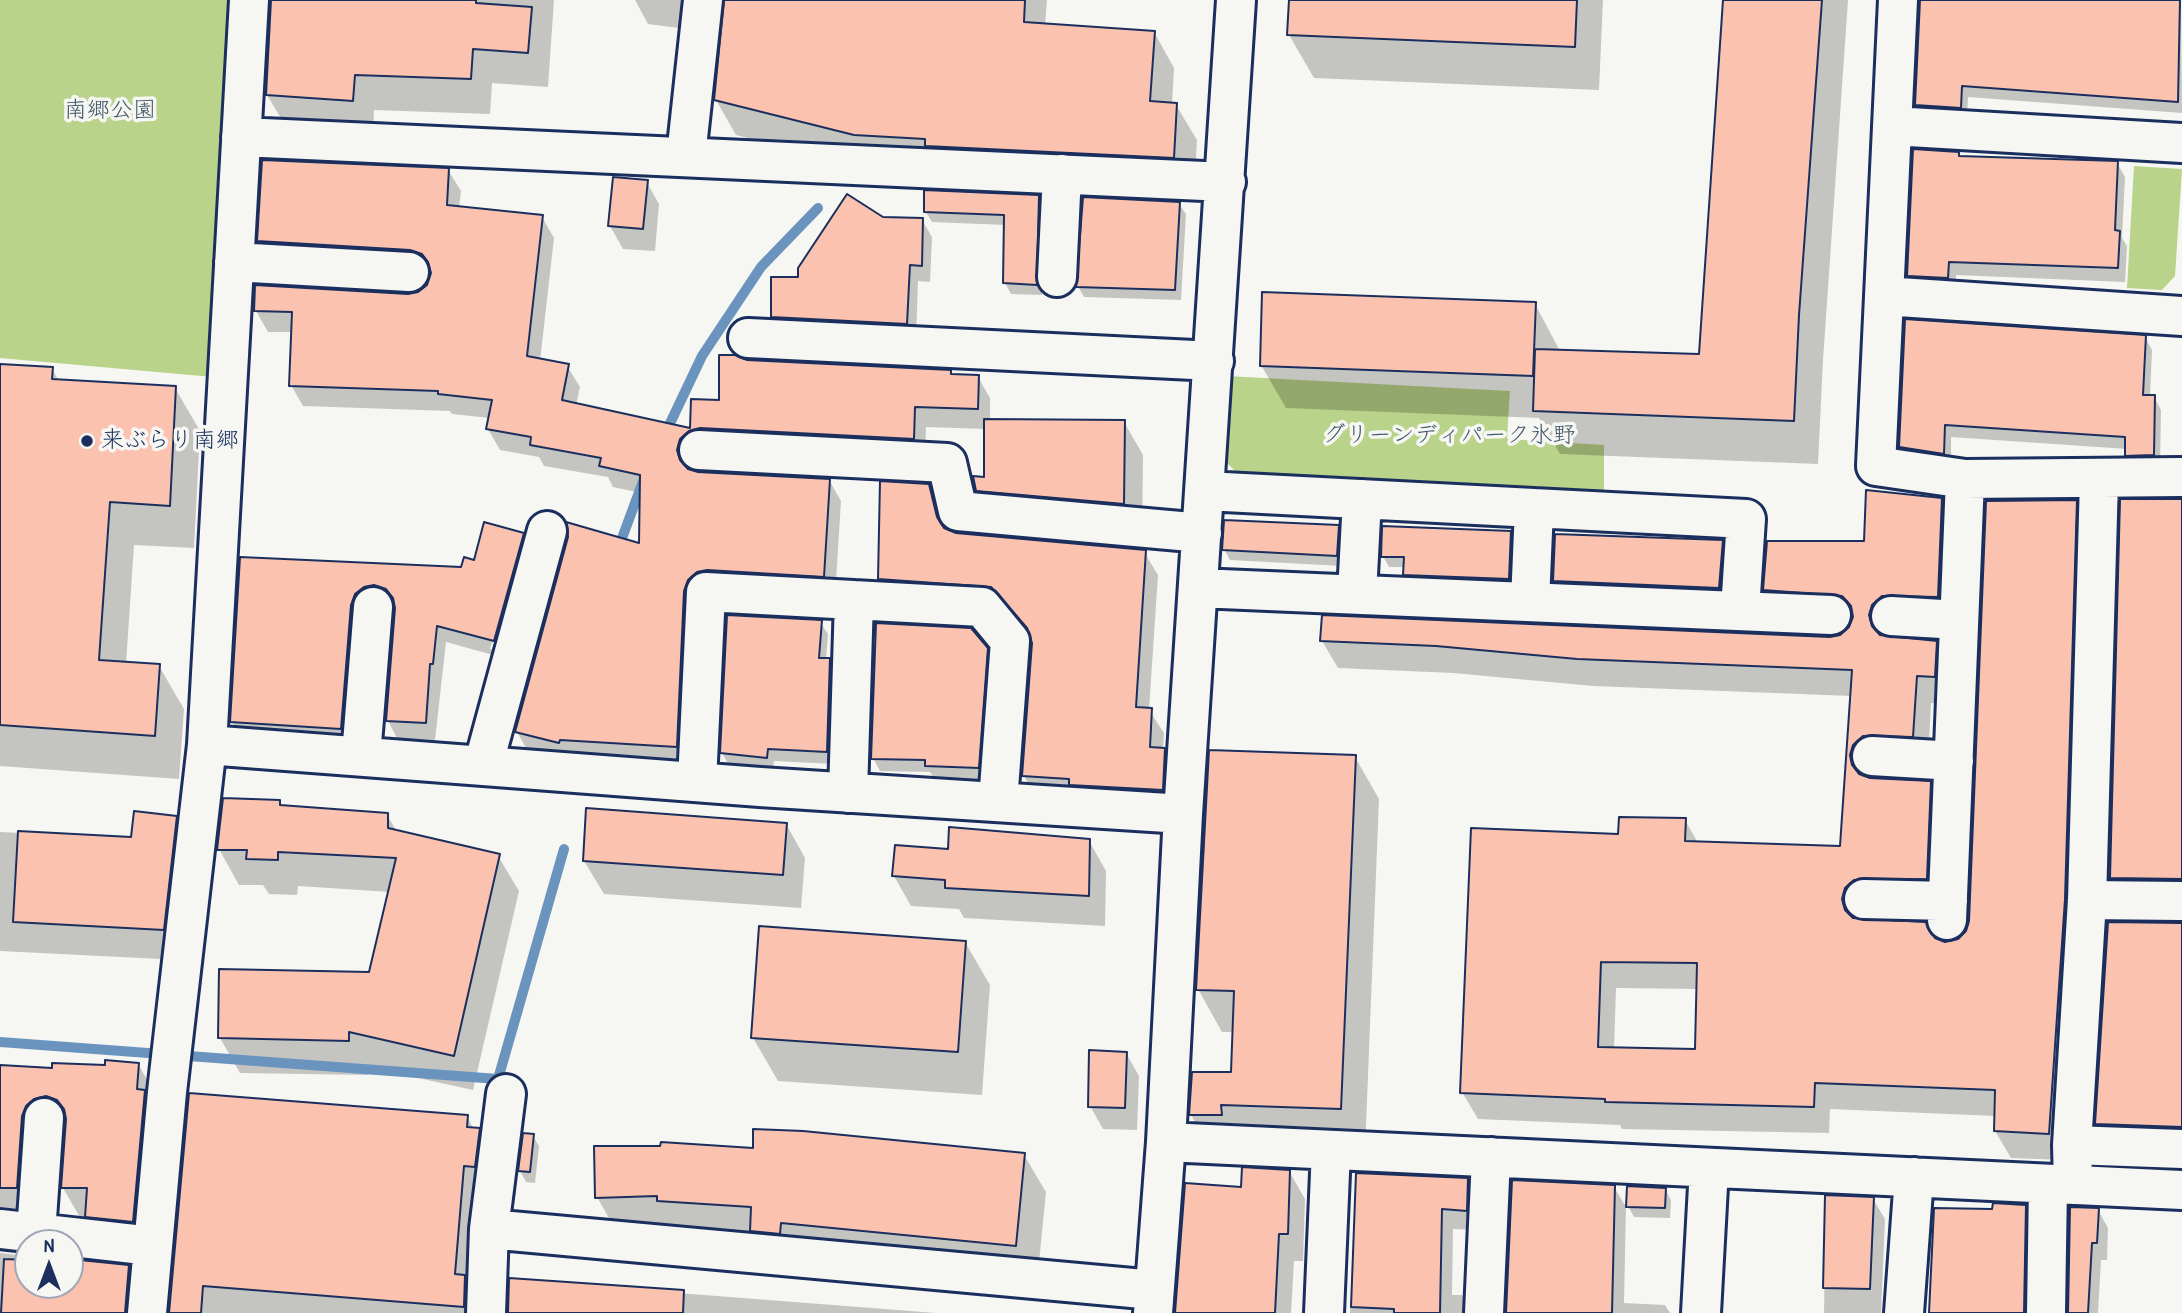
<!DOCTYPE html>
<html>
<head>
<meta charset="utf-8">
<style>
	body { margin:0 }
	#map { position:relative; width:2182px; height:1313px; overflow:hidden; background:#f6f6f2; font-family:"Patrick Hand",sans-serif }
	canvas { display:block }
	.north { position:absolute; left:14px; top:1229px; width:70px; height:70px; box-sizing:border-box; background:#f6f6f2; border:2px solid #9ea6b7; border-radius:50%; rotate:0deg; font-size:19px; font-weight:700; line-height:28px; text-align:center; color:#1b2f5e }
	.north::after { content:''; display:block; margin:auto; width:24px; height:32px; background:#1b2f5e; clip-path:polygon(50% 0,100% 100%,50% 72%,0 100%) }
</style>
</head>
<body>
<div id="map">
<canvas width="2182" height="1313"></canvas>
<div class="north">N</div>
</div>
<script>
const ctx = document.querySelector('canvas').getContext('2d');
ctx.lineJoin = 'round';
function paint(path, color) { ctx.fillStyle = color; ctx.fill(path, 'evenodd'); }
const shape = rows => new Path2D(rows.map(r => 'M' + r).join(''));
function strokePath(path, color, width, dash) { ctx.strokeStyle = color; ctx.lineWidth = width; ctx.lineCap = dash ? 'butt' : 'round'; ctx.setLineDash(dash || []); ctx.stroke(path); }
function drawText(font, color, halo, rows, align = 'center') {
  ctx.font = font + ' "Patrick Hand","Klee One",sans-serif'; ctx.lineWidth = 7; ctx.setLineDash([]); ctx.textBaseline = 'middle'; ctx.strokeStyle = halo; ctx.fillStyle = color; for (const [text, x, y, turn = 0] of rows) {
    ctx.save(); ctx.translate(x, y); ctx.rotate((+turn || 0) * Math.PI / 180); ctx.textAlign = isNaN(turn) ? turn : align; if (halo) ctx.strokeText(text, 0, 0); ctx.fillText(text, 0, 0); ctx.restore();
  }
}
const green = shape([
	[0,0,228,0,220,131,213,377,0,358],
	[2134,166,2182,169,2175,276,2162,290,2127,288],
	[1226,376,1510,391,1507,439,1604,445,1604,493,1237,473,1219,455]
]);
const shadow = shape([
	[272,0,554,0,548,87,492,83,490,114,374,110,373,135,288,130,267,95],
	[635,0,1047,0,1045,25,1154,32,1174,68,1172,104,1176,105,1197,140,1194,192,875,170,736,135,716,100,725,13,715,15,702,31,648,24],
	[1291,0,1603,0,1599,90,1314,78,1289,35],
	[1724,0,1848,0,1823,360,1818,464,1560,454,1539,418,1286,408,1261,365,1535,304,1560,351,1701,356],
	[1921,0,2181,0,2182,113,1968,97,1967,119,1924,117,1917,105],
	[1958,154,1960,158,2117,163,2125,177,2122,238,2127,246,2125,282,1956,275,1955,291,1917,289,1909,275],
	[448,170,461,191,459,208,542,217,554,238,540,361,567,366,580,387,576,405,692,430,721,402,747,362,950,372,952,376,978,377,990,398,990,421,1124,422,1143,455,1142,537,997,524,977,490,985,478,986,429,926,427,925,460,692,460,689,471,698,474,829,480,841,501,835,597,720,591,688,768,529,753,517,732,641,545,641,493,613,487,608,477,544,466,539,457,500,450,488,429,490,418,452,414,450,411,303,406,291,385,293,332,268,332,256,311,419,293,428,286,432,274,271,262,259,241],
	[646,181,659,204,655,251,623,249,610,226],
	[1038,197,1044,208,1042,295,1011,294,1005,283,1006,225,932,222,925,211],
	[1179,204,1186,214,1181,300,1084,297,1078,286],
	[883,219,922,220,932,237,930,282,918,281,916,340,782,333,772,317],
	[1906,321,2145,337,2152,350,2150,397,2154,397,2161,410,2160,468,2134,468,2127,449,1951,437,1951,466,1908,460,1901,447],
	[0,366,52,369,59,381,175,388,200,431,194,548,134,545,126,664,159,666,184,709,179,779,0,766],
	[928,486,942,509,947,531,956,535,1144,552,1158,575,1149,710,1164,733,1163,749,1178,773,1175,813,1037,799,1024,776,1032,639,1014,616,893,602,879,579],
	[1941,499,1957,527,1953,624,1887,632,1886,637,1935,642,1951,669,1950,704,1931,703,1928,763,1868,772,1866,778,1930,783,1945,810,1942,905,1860,916,1859,920,1947,944,1957,941,1967,933,2076,502,2091,529,2064,1160,2011,1158,1995,1131,1996,1116,1830,1109,1829,1133,1622,1129,1620,1125,1478,1119,1462,1092,1620,836,1685,820,1698,843,1841,848,1852,696,1593,686,1453,673,1338,668,1322,641,1841,636,1853,622,1781,617,1765,590,1866,543],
	[1616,988,1698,989,1696,1051,1614,1049],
	[1338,527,1344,538,1342,566,1230,560,1224,549],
	[1510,533,1516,544,1514,590,1411,585,1405,574,1405,567,1389,567,1383,556],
	[523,534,533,551,504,658,446,642,435,740,397,738,388,721,396,606,385,602,350,746,242,739,232,722,241,559,462,569],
	[519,546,522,546,494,650,490,649],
	[1722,542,1728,553,1725,599,1561,592,1555,581],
	[820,622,828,634,826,660,837,672,834,764,774,761,773,770,729,765,722,753],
	[2182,642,2182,896,2121,895,2111,878],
	[986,649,994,662,985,780,934,778,930,772,880,771,873,758],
	[1355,757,1379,799,1365,1151,1216,1157,1191,1115,1233,1074,1234,1032,1222,1032,1198,989],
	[279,802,282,807,387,815,397,832,498,856,519,891,473,1090,368,1067,368,1075,240,1073,220,1038,371,974,390,892,298,886,297,895,269,894,263,885,239,885,219,849],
	[176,817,193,848,181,960,0,951,0,832,133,838],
	[786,824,805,858,801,908,604,894,584,861],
	[1089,841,1106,871,1105,926,964,918,959,909,911,906,894,876,949,850],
	[2182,925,2182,1143,2107,1141,2097,1124],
	[965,942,990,985,982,1095,778,1081,753,1038],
	[1126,1053,1139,1076,1137,1130,1103,1129,1090,1106],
	[138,1064,160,1102,154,1259,85,1226,63,1188,67,1134,56,1136,38,1228,0,1227,0,1066,53,1070],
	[190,1095,467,1116,474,1130,479,1130,500,1168,485,1313,171,1313],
	[532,1135,539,1146,535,1183,526,1182,520,1171],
	[755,1149,1024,1155,1046,1192,1037,1283,618,1234,597,1197],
	[1289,1171,1305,1199,1303,1261,1294,1261,1291,1313,1177,1313,1243,1189],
	[1357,1175,1467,1180,1479,1200,1478,1230,1453,1229,1452,1295,1462,1295,1472,1313,1350,1313],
	[1614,1187,1626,1207,1624,1303,1665,1305,1670,1313,1508,1313],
	[1665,1189,1671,1200,1670,1218,1634,1217,1628,1206],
	[1826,1197,1873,1199,1885,1219,1881,1313,1824,1313],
	[2025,1206,2037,1227,2037,1313,1929,1313,1994,1211],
	[2098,1210,2108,1228,2107,1260,2101,1260,2098,1313,2068,1313],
	[0,1253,28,1256,28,1285,70,1285,70,1261,128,1267,150,1305,149,1313,0,1313],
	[511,1280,936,1313,510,1313]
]);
const stream = shape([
	[664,436,702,356,761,267,818,208],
	[618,549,645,476],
	[0,1042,498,1079,564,849]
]);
const building = shape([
	[271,0,476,0,476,3,532,7,528,53,473,49,471,79,355,75,353,101,266,95,271,0],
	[724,0,1025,0,1024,22,1155,31,1150,101,1177,103,1174,158,925,146,925,139,854,135,714,100,724,0],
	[1289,0,1577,0,1575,47,1287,35,1289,0],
	[1723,0,1822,0,1799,315,1794,421,1533,411,1535,349,1699,354,1723,0],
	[1920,0,2180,0,2178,102,1962,86,1961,108,1915,105,1920,0],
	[1913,149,1959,152,1959,156,2118,161,2115,230,2120,231,2118,268,1949,262,1948,278,1907,276,1913,149],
	[262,160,449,168,447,205,543,215,527,356,569,364,562,400,690,428,691,399,719,400,719,355,735,355,747,360,951,370,951,374,979,375,978,409,915,407,914,439,700,428,689,431,680,439,677,450,680,460,688,469,698,472,830,479,824,577,707,570,697,572,688,580,684,591,677,747,560,740,559,743,515,732,568,537,566,522,639,543,640,475,599,466,601,458,530,445,531,437,486,429,492,400,438,394,438,391,289,386,292,312,254,311,255,285,408,294,418,292,427,285,431,273,428,262,422,254,410,250,257,241,262,160],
	[613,177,648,180,643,229,608,226,613,177],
	[924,190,1039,195,1037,285,1003,283,1004,215,924,212,924,190],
	[847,194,883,217,923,218,922,266,910,265,907,324,771,317,771,277,798,277,798,268,847,194],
	[1083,197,1180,202,1175,290,1076,287,1083,197],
	[1262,292,1536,302,1533,376,1260,366,1262,292],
	[1905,319,2146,335,2143,395,2155,395,2154,455,2125,456,2125,437,1945,425,1944,454,1899,447,1905,319],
	[0,364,53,367,52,379,176,386,170,506,110,502,99,660,160,664,155,736,0,725,0,364],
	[984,419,1125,420,1124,504,976,491,973,476,984,477,984,419],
	[880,481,929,484,937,517,944,528,956,533,1146,550,1136,707,1152,708,1150,747,1165,748,1163,790,1069,785,1069,779,1022,776,1032,643,1027,628,991,587,878,579,880,481],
	[1866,490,1942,498,1938,597,1882,596,1872,605,1869,615,1872,626,1880,635,1937,641,1935,677,1917,676,1913,737,1863,736,1853,745,1850,755,1852,765,1859,774,1870,778,1931,781,1927,879,1854,880,1845,888,1842,899,1845,910,1853,918,1926,922,1935,938,1945,942,1958,939,1966,931,1969,921,1986,501,2077,500,2065,899,2049,1134,1994,1131,1995,1090,1815,1083,1814,1107,1605,1102,1605,1099,1460,1093,1471,828,1618,834,1619,817,1686,818,1685,841,1840,846,1852,670,1577,659,1436,646,1320,641,1322,615,1830,637,1840,635,1849,627,1853,617,1851,606,1842,596,1763,590,1767,541,1864,541,1866,490],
	[1601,962,1697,963,1695,1049,1598,1047,1601,962],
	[2120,499,2182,499,2182,879,2110,878,2120,499],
	[1224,520,1339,525,1337,556,1222,550,1224,520],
	[484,522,524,533,494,641,437,626,433,664,430,664,426,723,386,721,395,608,393,598,386,589,374,585,364,587,355,594,351,605,341,729,230,722,240,557,461,567,464,557,474,560,484,522],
	[1382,526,1511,531,1509,579,1403,575,1404,557,1381,557,1382,526],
	[1555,534,1723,540,1719,588,1553,581,1555,534],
	[727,615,822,620,819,658,830,658,827,752,768,749,767,758,720,753,727,615],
	[876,623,971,628,988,648,979,768,925,766,925,760,871,759,876,623],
	[1209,750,1356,755,1341,1109,1221,1105,1222,1115,1189,1115,1192,1072,1231,1072,1234,991,1196,990,1209,750],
	[223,798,280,800,280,805,388,813,388,828,500,854,454,1056,349,1032,349,1041,218,1038,219,969,369,972,396,858,278,852,278,860,246,859,247,850,217,850,223,798],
	[586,808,787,823,783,875,583,861,586,808],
	[134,811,177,816,164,930,13,922,18,831,131,837,134,811],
	[949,827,1090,839,1089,896,945,888,945,880,892,876,895,845,948,849,949,827],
	[2108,922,2182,923,2182,1127,2095,1124,2108,922],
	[759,926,966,941,958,1052,751,1038,759,926],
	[1089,1050,1127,1052,1125,1108,1088,1107,1089,1050],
	[105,1060,139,1063,137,1089,145,1090,133,1222,85,1217,87,1188,61,1188,66,1119,64,1109,57,1100,46,1096,34,1099,26,1106,22,1116,17,1188,0,1188,0,1065,52,1068,52,1063,105,1065,105,1060],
	[189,1093,468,1115,467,1127,480,1128,475,1167,464,1166,455,1274,465,1275,464,1307,203,1286,201,1313,169,1313,189,1093],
	[753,1129,803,1131,1025,1153,1016,1246,781,1223,780,1234,750,1231,751,1207,657,1201,657,1196,595,1198,594,1146,660,1146,661,1142,753,1148,753,1129],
	[523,1133,534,1134,530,1172,518,1171,523,1133],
	[1242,1167,1290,1170,1288,1234,1279,1234,1275,1313,1175,1313,1185,1183,1241,1187,1242,1167],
	[1356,1173,1468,1178,1467,1211,1442,1209,1440,1313,1394,1313,1394,1309,1351,1307,1356,1173],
	[1512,1180,1615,1185,1612,1313,1506,1313,1512,1180],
	[1627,1186,1666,1188,1665,1208,1626,1207,1627,1186],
	[1825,1195,1874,1197,1870,1289,1823,1288,1825,1195],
	[1993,1203,2026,1205,2024,1313,1929,1313,1934,1208,1992,1209,1993,1203],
	[2070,1207,2099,1208,2097,1243,2092,1243,2088,1313,2068,1313,2070,1207],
	[4,1259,28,1260,28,1285,70,1285,70,1259,129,1265,125,1313,1,1313,4,1259],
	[509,1278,684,1290,683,1313,508,1313,509,1278]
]);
const minor = shape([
	[1898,0,1876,466,1965,479,2182,477],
	[1892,126,2182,143],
	[241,137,1226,182],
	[686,156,703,0],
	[234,262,409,272],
	[1057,277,1062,174],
	[1884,296,2182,316],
	[748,338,1214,361],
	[699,450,947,463,958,511,1202,533],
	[1205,491,1746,519,1740,610],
	[1198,588,1831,615],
	[1357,594,1362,499],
	[1530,602,1534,508],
	[1891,616,1959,620],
	[207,745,760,787,1183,814],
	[361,756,373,607],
	[1872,756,1954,761],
	[483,766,547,531],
	[697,782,706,592,982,607,1010,641,998,802],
	[848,793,854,600],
	[1864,899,1948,901],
	[2087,900,2182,901],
	[1947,920,1965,479],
	[1166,1142,2182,1190],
	[2072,1145,2182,1149],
	[2073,1185,2072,1145,2087,900,2099,480],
	[0,1229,152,1246],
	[489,1229,1154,1290],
	[36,1233,44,1118],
	[147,1313,167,1092,207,745,249,0],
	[486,1313,489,1229,506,1094],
	[1153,1313,1166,1142,1183,814,1236,0],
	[1324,1313,1331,1150],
	[1484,1313,1491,1157],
	[1701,1313,1709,1168],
	[1904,1313,1914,1177],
	[2046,1313,2048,1185]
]);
const markers = [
	[87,441,7,"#1b2f5e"]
];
const parkNames = [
	["南郷公園",110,111],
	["グリーンディパーク氷野",1449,436]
];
const poiNames = [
	["来ぶらり南郷",101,441]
];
paint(green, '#b9d38a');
paint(shadow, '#0003');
strokePath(stream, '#6a94be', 10);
paint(building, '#fbc3af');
strokePath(building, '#1b2f5e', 2);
strokePath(minor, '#1b2f5e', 44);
strokePath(minor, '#f6f6f2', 38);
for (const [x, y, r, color] of markers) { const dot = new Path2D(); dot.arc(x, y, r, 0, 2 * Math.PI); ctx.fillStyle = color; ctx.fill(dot); strokePath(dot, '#f6f6f2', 2.5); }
drawText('23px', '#425869', '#f6f6f2', parkNames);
drawText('23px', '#1b2f5e', '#f6f6f2', poiNames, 'left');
</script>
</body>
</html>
